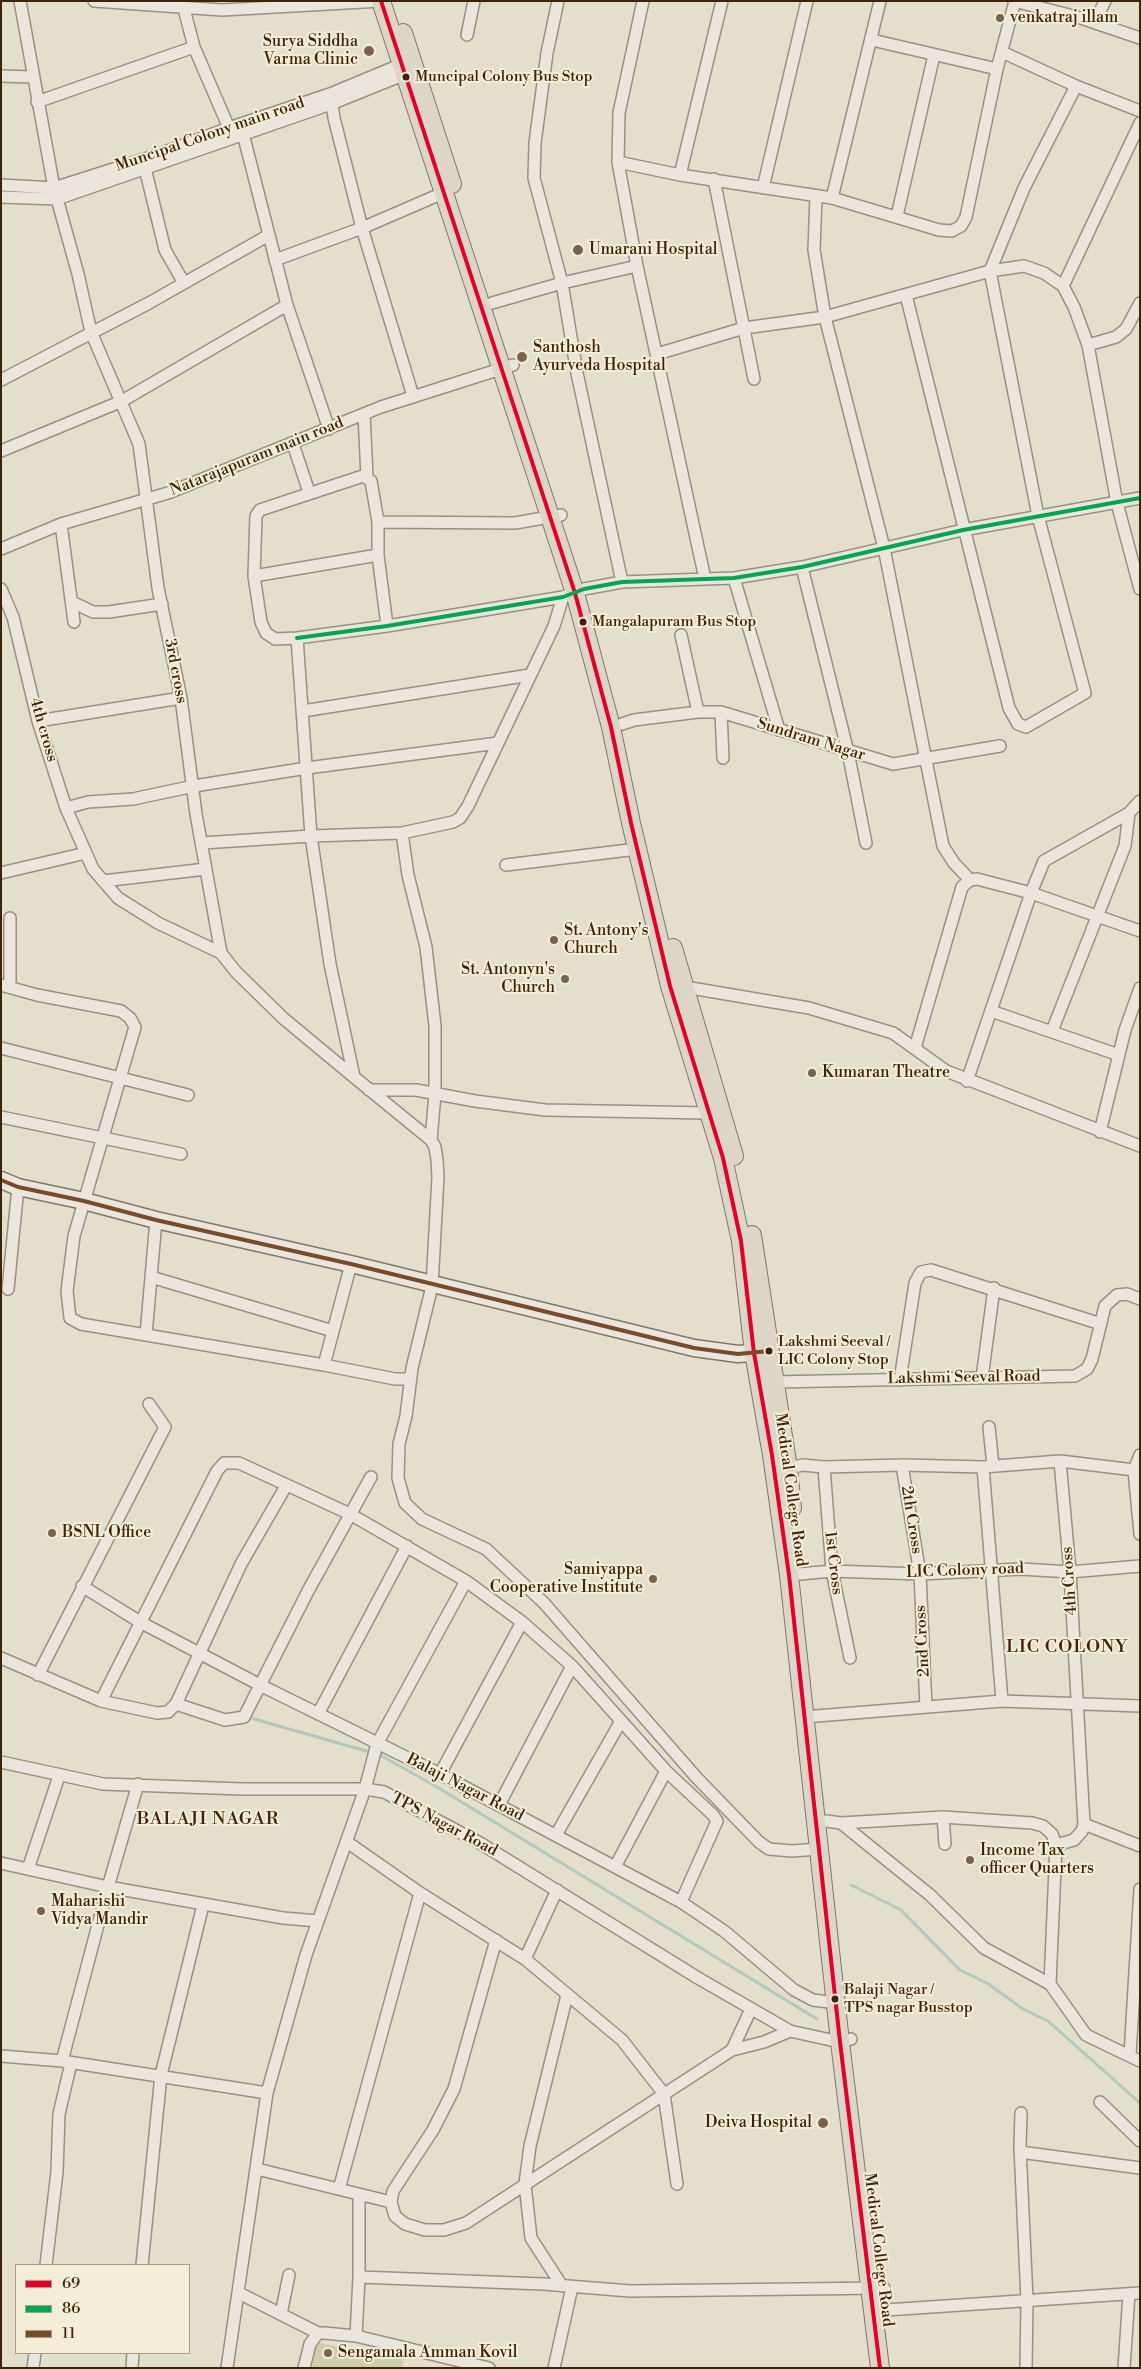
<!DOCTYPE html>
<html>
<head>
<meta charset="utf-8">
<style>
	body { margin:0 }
	#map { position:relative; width:1141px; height:2369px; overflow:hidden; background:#e4decc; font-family:"Libre Bodoni",serif }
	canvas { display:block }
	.frame { position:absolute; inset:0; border:2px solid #3e2308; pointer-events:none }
	.legend { position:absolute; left:15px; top:2264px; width:175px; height:90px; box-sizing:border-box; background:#f4edd7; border:1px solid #ab9c84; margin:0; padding:6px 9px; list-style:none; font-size:15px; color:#3e2308 }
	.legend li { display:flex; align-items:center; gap:10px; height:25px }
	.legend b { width:25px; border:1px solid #ab9c84 }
</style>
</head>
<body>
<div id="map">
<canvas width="1141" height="2369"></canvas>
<div class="frame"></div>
<ul class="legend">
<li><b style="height:6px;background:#e4002b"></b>69</li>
<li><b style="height:6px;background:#00a651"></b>86</li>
<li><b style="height:6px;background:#7a4b2a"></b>11</li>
</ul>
</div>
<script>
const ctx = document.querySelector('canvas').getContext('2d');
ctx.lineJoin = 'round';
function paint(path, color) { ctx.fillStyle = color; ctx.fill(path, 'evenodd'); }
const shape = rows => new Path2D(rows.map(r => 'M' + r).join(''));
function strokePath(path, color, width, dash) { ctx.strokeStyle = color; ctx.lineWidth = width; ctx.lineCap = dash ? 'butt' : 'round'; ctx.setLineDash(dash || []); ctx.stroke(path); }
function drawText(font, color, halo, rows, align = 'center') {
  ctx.font = font + ' "Libre Bodoni",serif'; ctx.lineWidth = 4; ctx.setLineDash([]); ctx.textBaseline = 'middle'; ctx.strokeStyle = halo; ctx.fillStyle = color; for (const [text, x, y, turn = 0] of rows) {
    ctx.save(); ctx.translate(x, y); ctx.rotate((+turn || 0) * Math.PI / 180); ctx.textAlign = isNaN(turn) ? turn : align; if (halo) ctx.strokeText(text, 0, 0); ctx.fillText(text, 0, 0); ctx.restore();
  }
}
const green = shape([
	[315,2342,394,2358,404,2359,402,2368,312,2368]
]);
const stream = shape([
	[247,1717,380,1755,437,1787,817,2019],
	[851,1885,901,1910,960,1970,987,1983,1023,2009,1048,2021,1140,2103]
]);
const street = shape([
	[20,1,54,188,78,274,91,332,139,444,158,588,181,698,196,814,221,953,236,972,283,1018,354,1077,330,964,311,836,297,638,275,639,266,633,261,622,254,576,378,555,378,522,515,523,561,515],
	[94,1,222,10,381,1],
	[182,1,194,47],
	[558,1,547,53,535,143,534,178,562,283,577,373,622,582],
	[1014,1,1081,18,1140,38],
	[1095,22,1105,1],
	[467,35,474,1],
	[872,40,997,69],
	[1002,52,1076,86,1140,111],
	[1,76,33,77],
	[331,97,334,118,362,228,413,396],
	[37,102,194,47,229,128],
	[241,126,287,305,329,429],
	[618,162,680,175,832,198,939,230,952,231,961,226,966,217,997,69,1015,1],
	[144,164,165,250,184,283],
	[680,175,722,1],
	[714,179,754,379],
	[1,185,54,188,151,157,229,128,330,94,407,62],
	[763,188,807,1],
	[816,196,814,250,825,317,884,548,943,846,954,863,970,880],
	[1,197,57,199,331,104,403,75],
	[832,198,880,1],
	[897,216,934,55],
	[275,260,362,228,443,193],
	[637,266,618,162,619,113,643,1],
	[1063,286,1140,123],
	[906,295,1009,708,1018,724,1026,727,1085,693,1038,516,990,271,1024,188,1076,86],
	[492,303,562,283,637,266,705,579],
	[1088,345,1116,337,1126,329,1140,303],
	[657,354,744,328,825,317,990,271,1024,266,1044,273,1063,286,1074,307,1088,345,1117,503,1140,589],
	[1,380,149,303,269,235],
	[364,414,367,477],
	[293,444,309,492],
	[1,451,122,401,287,305],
	[61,524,74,622],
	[1,549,61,524,168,493,381,407,513,365],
	[378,555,387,626],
	[802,567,848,752,866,843],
	[254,576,256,516,260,510,269,507,363,476,371,481,378,522],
	[734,578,779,730],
	[1,589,13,617,38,721,66,808,93,869,118,898,158,923,221,953],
	[72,602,93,612,109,612,162,604],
	[681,635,698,712],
	[297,638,387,626,563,597,584,589,622,582,734,578,802,567,963,530,1140,498],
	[303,711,530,675],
	[721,712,723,758],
	[38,721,181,698],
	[622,724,634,720,698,712,721,712,893,764,1000,746],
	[66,808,88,802,133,799,194,786,307,768,498,743],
	[402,833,408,875,426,947,435,1026,435,1094,431,1140],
	[202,843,311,836,402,833,453,822,460,818,468,806,554,626,563,597],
	[506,865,637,849],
	[1,873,86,853],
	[103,881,206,869],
	[10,918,10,986],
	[1,985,37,995,121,1011,130,1018,135,1027,74,1236,67,1291,70,1318,81,1324,324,1365,351,1264],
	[679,986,809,1008,893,1033,946,1071,1140,1146],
	[991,1011,1119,1055],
	[1052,1031,1125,846,1129,813],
	[1,1048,188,1095],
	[915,1048,962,887,970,880,977,879,1031,893,1140,931],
	[354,1077,431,1140,435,1147,437,1160,438,1177,432,1286,412,1368,406,1416,399,1444,398,1478,405,1503,422,1519,486,1549,544,1603,696,1777,759,1842,769,1849,792,1851,818,1849],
	[967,1081,1031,893,1044,861,1129,813,1140,801],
	[369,1090,416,1090,475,1101,545,1110,708,1113],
	[1,1117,181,1154],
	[1100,1132,1125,1030,1140,988],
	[151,1277,333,1331],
	[8,1289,18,1187],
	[146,1335,156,1220],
	[324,1365,395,1379,411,1379],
	[982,1378,994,1288],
	[900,1380,915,1283,921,1272,931,1270,1101,1324],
	[774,1382,1075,1376,1087,1369,1092,1359,1105,1306,1117,1295,1127,1294,1140,1299],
	[989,1427,993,1466],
	[1140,1455,1134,1470,1140,1534],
	[902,1465,920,1574,926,1707],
	[824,1467,832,1571,850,1658],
	[983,1467,1002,1701],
	[788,1468,803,1465,824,1467,902,1465,983,1467,1060,1461,1134,1470],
	[789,1575,832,1571,920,1574,1021,1569,1070,1572,1140,1566],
	[82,1586,140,1622,260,1685,440,1774,681,1902,724,1931,794,1990,813,2000,837,2003],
	[1,1658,101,1701,157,1713,168,1712,176,1704,241,1564,286,1486],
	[38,1675,165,1427,149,1404],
	[101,1701,217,1471,224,1463,239,1463,350,1514,466,1581,522,1622,572,1666,666,1771,713,1815,717,1821,681,1902],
	[176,1704,225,1720,244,1717,308,1591,371,1477],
	[318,1714,407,1546],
	[804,1717,1002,1701,1140,1706],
	[1,1762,103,1784,242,1789,365,1789,384,1792,480,1843,698,1978,790,2031,840,2042,851,2039],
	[440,1774,522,1622],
	[499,1805,572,1666],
	[943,1817,1032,1823,1043,1826,1052,1834,1056,1845,1050,1984],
	[826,1821,841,1823,943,1817,945,1844],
	[841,1823,930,1895,984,1948,1050,1984,1086,2035,1140,2061],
	[1084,1824,1140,1846],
	[556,1835,621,1721],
	[347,1842,420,1893,525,1959,622,2040,664,2094,677,2184],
	[1056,1845,1074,1840,1082,1831,1084,1824,1070,1572,1060,1461],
	[1,1863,108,1887,283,1918,318,1921],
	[615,1867,666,1771],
	[28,1869,59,1776],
	[496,1940,454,2089,433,2130,393,2191,391,2202,395,2216,405,2224,425,2230,444,2230,466,2223,732,2050],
	[525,1959,557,1890],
	[751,2009,732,2050,764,2042,790,2031],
	[1130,2055,1140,1889],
	[1,2056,62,2061,267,2093],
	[62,2061,108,1887,138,1784],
	[1100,2102,1140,2141],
	[1021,2113,1020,2147,1027,2300,1026,2368],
	[1020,2152,1140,2168],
	[257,2169,391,2202],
	[339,2189,420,1893],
	[46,2265,57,2172,59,2114,71,2063],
	[142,2265,161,2075,203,1905],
	[359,2277,543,2284,630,2291,884,2288],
	[562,2286,531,2238,525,2184,530,2146,567,1995],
	[239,2293,318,2333],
	[886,2310,1140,2293],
	[281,2314,289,2275],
	[356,2336,359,2277,359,2195],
	[33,2368,35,2353],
	[132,2368,133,2353],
	[227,2368,267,2093,306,1955,365,1789,377,1744,466,1581],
	[304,2368,310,2344,318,2333,324,2333,356,2336,489,2368],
	[554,2368,572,2287],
	[1124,2368,1129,2294]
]);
const secondary = shape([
	[1,1180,18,1187,84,1201,156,1220,351,1264,694,1348,738,1354,766,1352]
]);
const primary = shape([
	[381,1,575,593,611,727,631,823,670,986,723,1158,741,1241,754,1353,772,1455,789,1575,840,2042,880,2368],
	[403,33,452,184],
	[673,948,734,1156],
	[752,1235,788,1468,792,1508]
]);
const bus1 = shape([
	[381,1,575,593,611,727,631,823,670,986,723,1158,741,1241,754,1353,772,1455,789,1575,840,2042,880,2368]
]);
const bus2 = shape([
	[297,638,387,626,563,597,584,589,622,582,734,578,802,567,963,530,1140,498]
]);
const bus3 = shape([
	[1,1180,18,1187,84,1201,156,1220,351,1264,694,1348,738,1354,769,1351]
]);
const markers = [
	[1000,18,5,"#78644d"],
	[369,51,6,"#78644d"],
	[406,77,4.5,"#3e2308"],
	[578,250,6,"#78644d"],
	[522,357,6,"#78644d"],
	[583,622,4.5,"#3e2308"],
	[554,940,5,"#78644d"],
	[565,979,5,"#78644d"],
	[812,1073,5,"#78644d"],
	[769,1351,4.5,"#3e2308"],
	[52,1533,5,"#78644d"],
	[653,1579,5,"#78644d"],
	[970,1860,5,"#78644d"],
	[41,1911,5,"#78644d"],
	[835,1999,4.5,"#3e2308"],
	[823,2123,6,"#78644d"],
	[328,2353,5,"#78644d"]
];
const busNames = [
	["Muncipal Colony Bus Stop",415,77],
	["Mangalapuram Bus Stop",592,622],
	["Lakshmi Seeval /",778,1342],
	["LIC Colony Stop",778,1360],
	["Balaji Nagar /",844,1990],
	["TPS nagar Busstop",844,2008]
];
const poiNames = [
	["venkatraj illam",1010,18],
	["Surya Siddha",358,42,"right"],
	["Varma Clinic",358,60,"right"],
	["Umarani Hospital",589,250],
	["Santhosh",533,348],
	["Ayurveda Hospital",533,366],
	["St. Antony's",564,931],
	["Church",564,949],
	["St. Antonyn's",555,970,"right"],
	["Church",555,988,"right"],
	["Kumaran Theatre",822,1073],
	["BSNL Office",62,1533],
	["Samiyappa",643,1570,"right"],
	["Cooperative Institute",643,1588,"right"],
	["Income Tax",980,1851],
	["officer Quarters",980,1869],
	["Maharishi",51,1902],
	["Vidya Mandir",51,1920],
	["Deiva Hospital",812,2123,"right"],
	["Sengamala Amman Kovil",338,2353]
];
const streetNames = [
	["Muncipal Colony main road",210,135,-19],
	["Natarajapuram main road",257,457,-22],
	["3rd cross",175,671,79],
	["4th cross",43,730,74],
	["Sundram Nagar",811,740,17],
	["Lakshmi Seeval Road",964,1378,-1],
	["Medical College Road",790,1490,82],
	["2th Cross",911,1520,81],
	["1st Cross",833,1563,83],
	["LIC Colony road",965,1571,-2],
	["4th Cross",1070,1581,-94],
	["2nd Cross",923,1641,-93],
	["Balaji Nagar Road",465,1788,27],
	["TPS Nagar Road",444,1825,28],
	["Medical College Road",878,2250,83]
];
const neighbourhoodNames = [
	["LIC COLONY",1067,1648],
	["BALAJI NAGAR",208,1820]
];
paint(green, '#cdd0ac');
strokePath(stream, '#b0c8bd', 3);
strokePath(street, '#989083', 14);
strokePath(secondary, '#7f776a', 19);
strokePath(primary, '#7f776a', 20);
strokePath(street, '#eae6dd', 11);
strokePath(secondary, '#eae6dd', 16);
strokePath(primary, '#ddd6c8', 18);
strokePath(bus1, '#e4002b', 4);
strokePath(bus2, '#00a651', 4);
strokePath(bus3, '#7a4b2a', 4);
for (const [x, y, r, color] of markers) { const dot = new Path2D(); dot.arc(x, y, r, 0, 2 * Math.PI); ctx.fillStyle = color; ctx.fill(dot); strokePath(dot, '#f4edd7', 2); }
drawText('15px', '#3e2308', '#f4edd7', busNames, 'left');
drawText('16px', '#3e2308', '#f4edd7', poiNames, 'left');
drawText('16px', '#3e2308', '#f4edd7', streetNames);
ctx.letterSpacing = '1px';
drawText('18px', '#3e2308', '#f4edd7', neighbourhoodNames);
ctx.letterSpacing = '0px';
</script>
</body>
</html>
